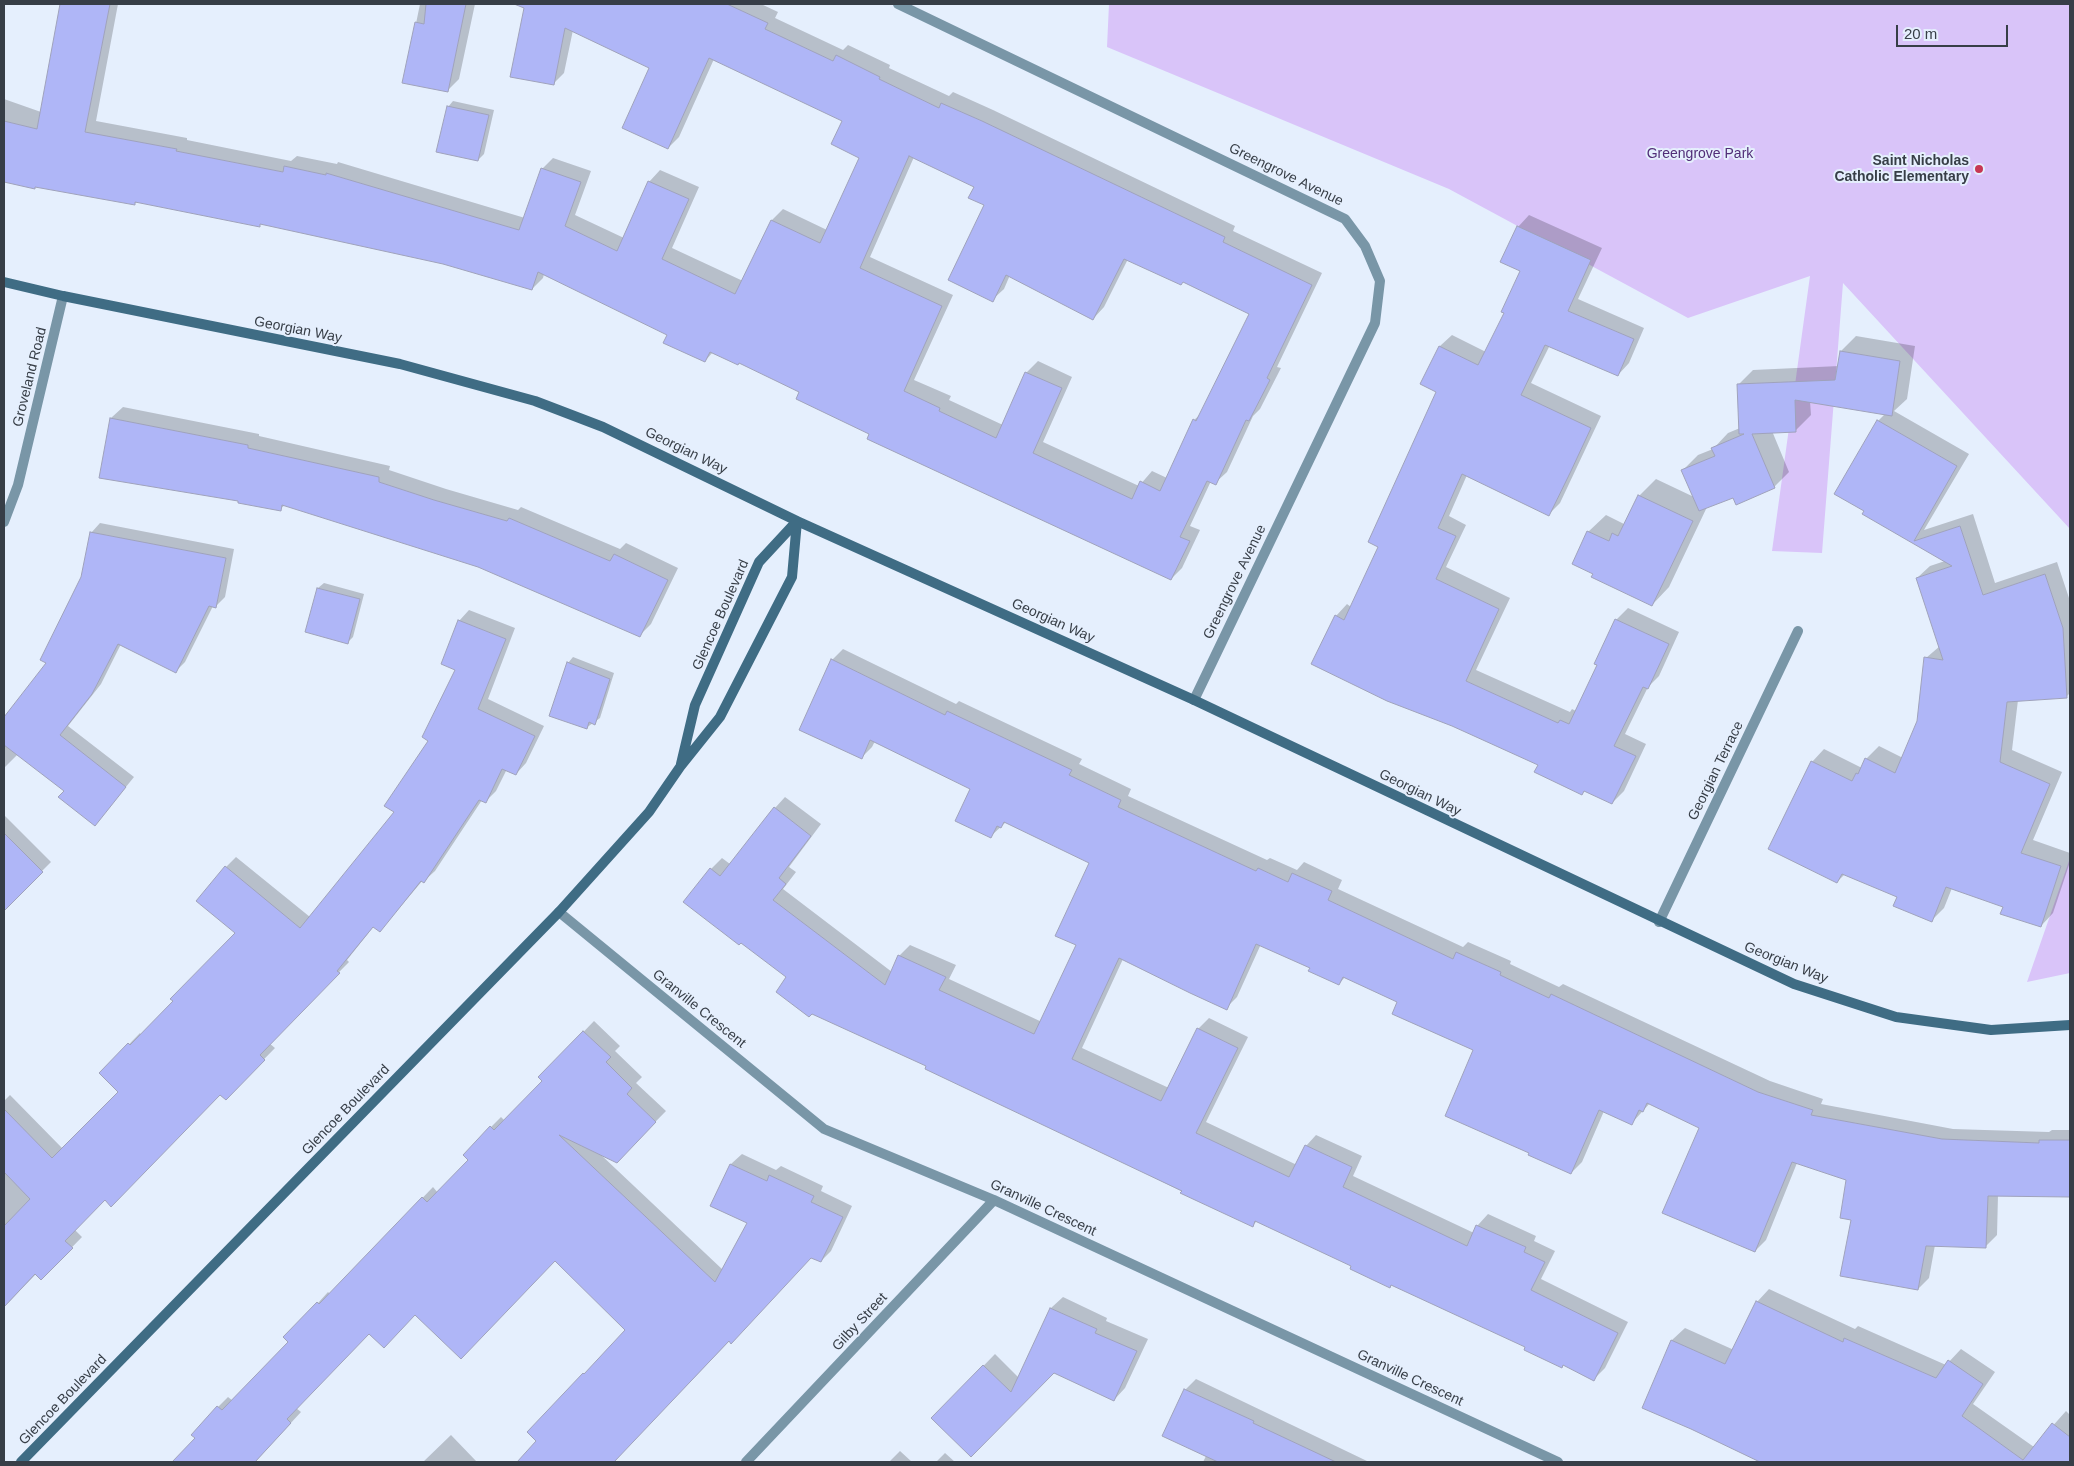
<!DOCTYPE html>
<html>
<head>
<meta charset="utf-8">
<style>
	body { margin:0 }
	#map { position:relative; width:2074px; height:1466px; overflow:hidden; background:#e5effd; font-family:Helvetica,sans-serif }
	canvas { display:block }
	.frame { position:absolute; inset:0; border:5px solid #373e47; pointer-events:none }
	.scale { position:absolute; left:1896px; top:25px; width:112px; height:22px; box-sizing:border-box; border:2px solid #373e47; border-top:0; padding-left:6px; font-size:15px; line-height:18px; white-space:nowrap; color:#373e47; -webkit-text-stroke:4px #e5effd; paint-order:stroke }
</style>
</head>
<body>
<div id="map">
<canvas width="2074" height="1466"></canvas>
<div class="frame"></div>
<div class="scale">20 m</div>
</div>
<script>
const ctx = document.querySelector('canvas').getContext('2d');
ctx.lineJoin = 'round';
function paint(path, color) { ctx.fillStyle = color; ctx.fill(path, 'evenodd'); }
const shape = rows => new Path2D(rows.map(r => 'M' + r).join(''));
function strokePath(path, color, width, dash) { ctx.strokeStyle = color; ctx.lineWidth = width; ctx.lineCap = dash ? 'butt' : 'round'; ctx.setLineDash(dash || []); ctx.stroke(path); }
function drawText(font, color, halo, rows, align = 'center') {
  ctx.font = font + ' Helvetica,sans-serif'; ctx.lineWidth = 4; ctx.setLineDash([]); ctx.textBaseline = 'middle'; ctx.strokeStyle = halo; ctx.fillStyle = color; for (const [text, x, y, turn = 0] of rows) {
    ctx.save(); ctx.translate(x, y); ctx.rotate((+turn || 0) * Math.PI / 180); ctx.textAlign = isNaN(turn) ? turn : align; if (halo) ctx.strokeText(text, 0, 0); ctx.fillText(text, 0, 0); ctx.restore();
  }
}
const green = shape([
	[1109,4,2070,4,2070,529,1843,283,1822,553,1772,551,1810,276,1688,318,1449,189,1107,47],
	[2070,858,2070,973,2027,982]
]);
const shadow = shape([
	[79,4,118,4,96,121,187,138,187,140,291,161,297,156,337,164,338,162,525,218,542,169,553,158,591,171,575,215,624,238,649,182,660,170,699,187,672,248,743,281,772,220,783,209,827,230,861,157,844,121,714,59,679,137,668,148,651,67,573,30,564,73,553,84,512,76,526,4,761,4,778,12,775,18,843,50,848,45,890,65,889,68,949,96,953,92,993,110,1235,226,1233,231,1322,273,1277,367,1281,368,1260,409,1253,416,1227,472,1215,483,1211,481,1190,526,1200,530,1182,568,1171,579,870,434,801,391,739,362,713,352,705,361,669,334,544,274,543,278,532,289,444,262,262,223,259,225,137,202,134,204,36,186,34,188,4,181,4,99,41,112,75,26],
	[914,157,975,186,985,205,992,300,1004,289,1010,275,1093,319,1104,307,1128,259,1184,281,1251,313,1202,413,1194,420,1167,478,1152,471,1139,486,1043,442,1072,377,1038,361,1026,373,1003,425,949,400,951,396,914,380,953,295,870,257],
	[420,4,475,4,459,79,448,90,404,82],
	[453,101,494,110,484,154,478,160,448,107],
	[1529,215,1602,248,1578,299,1644,328,1629,363,1618,375,1550,345,1531,383,1601,416,1560,503,1549,514,1467,475,1449,516,1466,525,1446,567,1510,598,1476,670,1570,712,1572,709,1576,711,1599,664,1616,620,1628,608,1679,632,1659,676,1648,687,1625,734,1646,744,1624,791,1612,803,1585,790,1582,794,1336,616,1347,604,1351,607,1380,546,1438,392,1422,384,1440,346,1452,335,1486,352,1505,313,1521,271,1518,227],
	[1856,336,1915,346,1907,399,1894,411,1969,454,1924,530,1973,514,1995,583,2057,562,2070,601,2070,693,2066,697,2018,700,2012,750,2062,772,2033,840,2070,853,2070,862,2053,913,2041,926,2005,906,1952,888,1944,908,1932,920,1898,897,1845,874,1837,882,1812,762,1824,749,1862,768,1866,759,1879,746,1903,758,1918,721,1926,658,1940,646,1917,578,1930,566,1945,561,1864,513,1878,421,1886,413,1810,401,1811,415,1796,430,1772,431,1789,472,1774,487,1733,496,1707,507,1669,587,1652,605,1594,573,1588,532,1606,515,1624,524,1639,496,1656,479,1694,497,1683,470,1698,455,1713,449,1728,433,1740,428,1738,385,1753,370,1839,366,1841,351],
	[123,407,259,434,259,436,390,466,389,470,446,489,518,510,521,507,620,549,626,543,678,568,651,624,640,635,478,566,285,505,280,509,240,500,100,477,111,418],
	[100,523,234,549,225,597,216,606,213,606,185,662,176,671,121,644,101,684,68,726,134,777,95,825,65,790,18,754,4,768,4,720,48,663,83,578,91,533],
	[324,583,364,594,353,637,347,643,318,588],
	[469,610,515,628,488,699,544,726,526,763,516,774,507,769,496,791,485,802,482,800,435,871,424,881,423,880,380,931,374,926,347,960,349,962,269,1043,275,1048,226,1098,220,1093,105,1199,75,1230,82,1237,41,1279,36,1274,4,1307,4,1101,10,1095,63,1149,120,1092,101,1073,140,1033,141,1035,237,933,226,867,236,857,310,917,396,812,430,740,456,669,459,621],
	[843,649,956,704,959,701,1082,759,1079,764,1131,789,1128,796,1267,860,1270,858,1297,870,1304,862,1342,880,1338,889,1463,947,1468,942,1511,961,1510,964,1559,987,1563,984,1770,1081,1823,1099,1821,1104,1953,1129,2049,1132,2052,1130,2070,1130,2070,1196,1998,1195,1997,1235,1986,1246,1935,1245,1929,1278,1918,1289,1852,1219,1847,1179,1797,1163,1766,1240,1755,1251,1701,1128,1650,1103,1631,1124,1604,1111,1582,1162,1571,1173,1531,1152,1475,1050,1399,1002,1345,977,1339,984,1312,967,1261,944,1237,997,1226,1008,1123,959,1082,1048,1169,1088,1198,1029,1209,1018,1248,1037,1206,1122,1297,1165,1306,1146,1316,1135,1362,1156,1353,1176,1474,1233,1478,1225,1488,1214,1536,1236,1534,1241,1555,1251,1541,1279,1628,1322,1605,1368,1594,1379,1564,1364,1561,1367,1527,1347,1392,1284,1390,1287,1353,1266,1257,1221,1252,1226,928,1066,788,977,685,902,711,869,722,858,730,864,775,808,785,797,821,824,789,867,796,872,783,889,892,972,899,956,910,945,956,965,949,979,1042,1022,1078,945,1091,862,1006,822,991,836,971,789,875,741,872,747,861,758,832,660],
	[573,657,614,673,600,718,586,728,568,663],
	[4,815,51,862,12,901,4,893],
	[594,1021,620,1046,615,1051,642,1077,636,1083,666,1111,617,1161,599,1153,723,1270,749,1222,712,1205,731,1164,742,1154,776,1170,781,1166,823,1186,821,1191,852,1206,831,1251,821,1261,811,1256,613,1462,518,1462,538,1441,627,1330,555,1260,369,1332,296,1408,301,1412,255,1462,174,1462,197,1438,218,1407,228,1397,233,1401,290,1341,285,1337,318,1303,328,1292,330,1294,433,1187,438,1193,470,1160,491,1127,501,1117,505,1121,544,1081,540,1077],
	[1769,1289,1855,1329,1858,1326,1946,1365,1961,1349,1995,1372,1973,1404,2034,1447,2066,1411,2070,1415,2070,1462,1763,1462,1691,1428,1644,1408,1672,1340,1685,1328,1734,1350,1757,1302],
	[1063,1297,1107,1318,1106,1321,1148,1339,1125,1388,1114,1400,1053,1372,971,1455,933,1418,995,1354,1019,1378,1051,1308],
	[1196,1379,1367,1461,1373,1462,1203,1462,1206,1456,1185,1390],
	[451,1435,477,1462,423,1462],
	[900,1451,912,1462,889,1462],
	[945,1453,955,1462,936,1462]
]);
const building = shape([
	[60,4,110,4,85,132,177,149,176,151,283,172,284,166,326,175,326,173,519,230,541,168,581,182,565,226,617,251,648,181,689,199,662,259,735,294,771,220,820,243,859,158,831,144,842,121,709,58,668,149,622,128,649,68,565,28,554,85,510,77,524,8,514,4,727,4,768,23,765,29,833,61,836,55,880,77,879,79,939,108,941,103,982,121,1225,237,1223,242,1312,285,1267,378,1270,380,1249,421,1246,420,1216,485,1207,481,1180,537,1190,541,1171,580,867,439,869,434,796,399,799,392,739,363,738,365,710,352,705,362,663,343,667,335,538,272,532,290,443,264,260,224,260,227,135,202,135,205,35,187,35,189,4,182,4,121,37,129,60,4],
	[909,156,974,187,968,198,984,205,948,280,993,302,1006,275,1093,320,1124,259,1181,285,1183,282,1249,314,1196,421,1193,419,1160,491,1140,481,1132,499,1033,453,1062,388,1025,372,996,438,939,411,940,408,904,391,942,306,860,268,909,156],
	[426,4,466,4,448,92,402,83,415,22,424,24,426,4],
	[447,106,489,115,478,161,436,152,447,106],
	[1517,226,1591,260,1568,311,1634,339,1618,376,1545,345,1521,395,1591,428,1571,471,1549,516,1462,474,1438,528,1456,536,1436,579,1499,609,1466,681,1558,723,1560,720,1569,724,1597,665,1594,664,1615,619,1669,644,1648,689,1643,687,1614,746,1636,756,1612,804,1584,791,1582,795,1534,772,1538,765,1452,726,1387,701,1311,664,1335,615,1344,620,1378,547,1368,542,1436,392,1420,384,1439,346,1478,365,1504,313,1501,312,1520,271,1500,262,1517,226],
	[1840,351,1900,361,1892,416,1795,400,1796,432,1752,434,1775,488,1736,505,1733,498,1699,511,1681,470,1715,456,1711,448,1744,434,1739,434,1737,384,1835,380,1840,351],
	[110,418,248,445,248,448,379,477,379,482,434,500,507,521,509,518,610,561,614,554,668,580,640,637,478,567,282,505,281,511,238,503,238,501,99,478,110,418],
	[1877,420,1957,466,1914,541,1960,526,1983,595,2045,574,2063,628,2067,698,2007,702,2000,762,2050,784,2021,853,2061,866,2041,927,2000,914,2003,907,1946,887,1932,922,1893,906,1897,897,1842,874,1837,883,1768,849,1811,761,1852,781,1856,773,1858,774,1865,758,1895,773,1917,721,1924,657,1943,660,1916,578,1952,566,1862,514,1864,511,1834,494,1877,420],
	[1638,495,1693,521,1652,606,1591,577,1593,574,1572,564,1587,531,1609,541,1612,533,1618,536,1638,495],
	[90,532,226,558,216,608,209,606,176,673,118,644,92,694,60,735,126,787,95,826,58,797,64,791,4,745,4,717,46,663,40,660,81,577,90,532],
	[317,588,360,599,348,644,305,632,317,588],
	[458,620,506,639,478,709,535,736,516,775,502,769,486,803,479,800,424,883,421,881,380,932,373,927,337,971,340,973,260,1055,265,1060,226,1100,220,1095,111,1207,105,1200,65,1241,73,1248,41,1280,35,1274,4,1307,4,1226,30,1199,4,1172,4,1109,52,1158,118,1092,99,1073,128,1043,130,1045,173,1001,170,999,235,933,196,901,225,866,300,928,394,812,384,806,428,741,422,737,455,670,441,664,458,620],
	[831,659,945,715,947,711,1072,770,1069,775,1121,800,1118,807,1256,871,1258,868,1288,882,1292,873,1332,891,1328,900,1453,959,1456,952,1501,972,1500,975,1549,998,1551,994,1758,1092,1813,1110,1811,1115,1942,1139,2039,1143,2039,1140,2070,1140,2070,1197,1988,1196,1986,1248,1926,1246,1918,1290,1840,1276,1851,1220,1840,1218,1846,1180,1792,1162,1755,1252,1662,1213,1699,1128,1647,1103,1643,1112,1639,1110,1632,1125,1599,1110,1571,1174,1528,1155,1529,1153,1445,1116,1473,1050,1392,1014,1397,1002,1343,977,1339,985,1308,971,1310,968,1256,944,1227,1010,1190,993,1119,958,1072,1059,1161,1101,1197,1028,1238,1048,1196,1133,1289,1177,1305,1145,1352,1167,1343,1187,1467,1246,1476,1225,1526,1247,1524,1252,1545,1262,1531,1290,1618,1333,1594,1381,1563,1365,1562,1368,1524,1350,1525,1347,1391,1285,1390,1288,1350,1269,1351,1266,1255,1221,1253,1227,1180,1193,1182,1191,925,1069,926,1066,812,1014,809,1017,776,992,786,977,741,943,739,945,683,902,710,868,720,876,774,807,811,836,779,878,786,884,773,900,885,985,898,955,946,977,939,990,1034,1034,1076,945,1055,936,1089,863,1004,822,1001,828,997,826,991,838,955,821,970,789,870,740,862,759,799,730,831,659],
	[567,662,610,679,595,725,589,722,587,729,549,716,567,662],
	[4,833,43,872,4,911,4,833],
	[583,1031,611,1057,606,1062,632,1088,627,1094,656,1122,617,1163,559,1135,715,1282,747,1223,710,1206,730,1164,767,1181,769,1175,814,1196,811,1202,843,1217,821,1262,811,1258,731,1344,729,1341,614,1462,517,1462,536,1441,527,1432,583,1373,584,1374,625,1330,555,1261,461,1359,415,1315,384,1348,369,1334,287,1419,291,1423,255,1462,172,1462,195,1438,191,1435,217,1406,222,1410,288,1342,283,1337,317,1302,319,1304,422,1197,427,1202,468,1160,463,1155,490,1126,494,1130,542,1081,538,1077,583,1031],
	[1756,1301,1843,1342,1844,1338,1936,1378,1948,1360,1983,1384,1962,1416,2023,1460,2052,1423,2070,1437,2070,1462,1760,1462,1691,1429,1642,1408,1671,1340,1725,1364,1756,1301],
	[1050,1308,1097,1329,1095,1333,1137,1351,1114,1401,1054,1373,971,1457,931,1418,983,1365,1011,1392,1050,1308],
	[1184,1389,1254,1421,1253,1423,1336,1462,1218,1462,1162,1436,1184,1389]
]);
const street = shape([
	[898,4,1345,219,1365,246,1380,281,1375,323,1194,700],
	[4,522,18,485,63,296],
	[559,912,824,1129,994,1200,1558,1462],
	[1659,922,1798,631],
	[746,1462,994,1200]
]);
const secondary = shape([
	[4,282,63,296,400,364,535,401,603,427,797,521,1194,700,1794,984,1896,1017,1991,1030,2070,1025],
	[681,764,695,705,759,562,797,521],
	[21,1462,559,912,649,812,680,767,720,717,792,577,797,521]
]);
const markers = [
	[1979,169,5,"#c73754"]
];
const parkNames = [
	["Greengrove Park",1700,154]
];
const poiNames = [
	["Saint Nicholas",1969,161],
	["Catholic Elementary",1969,177]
];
const streetNames = [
	["Greengrove Avenue",1286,175,26],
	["Georgian Way",298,330,11],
	["Groveland Road",30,377,-76],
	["Georgian Way",686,451,26],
	["Greengrove Avenue",1235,582,-64],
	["Glencoe Boulevard",721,615,-66],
	["Georgian Way",1053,621,24],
	["Georgian Terrace",1716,771,-64],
	["Georgian Way",1420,793,26],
	["Georgian Way",1786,963,22],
	["Granville Crescent",699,1009,39],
	["Glencoe Boulevard",346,1110,-46],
	["Granville Crescent",1043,1208,25],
	["Gilby Street",860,1322,-47],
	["Granville Crescent",1410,1378,25],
	["Glencoe Boulevard",63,1400,-46]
];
paint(green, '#d9c4f9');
paint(shadow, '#0003');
paint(building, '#afb6f7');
strokePath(building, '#9fa2bb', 1);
strokePath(street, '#7996a7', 10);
strokePath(secondary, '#3f6c84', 10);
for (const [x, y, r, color] of markers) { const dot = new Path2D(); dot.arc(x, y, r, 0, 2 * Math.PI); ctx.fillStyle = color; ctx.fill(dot); strokePath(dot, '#e5effd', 2); }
drawText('14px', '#512e78', '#e5effd', parkNames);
drawText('bold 14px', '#373e47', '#e5effd', poiNames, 'right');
drawText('14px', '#373e47', '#e5effd', streetNames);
</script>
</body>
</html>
